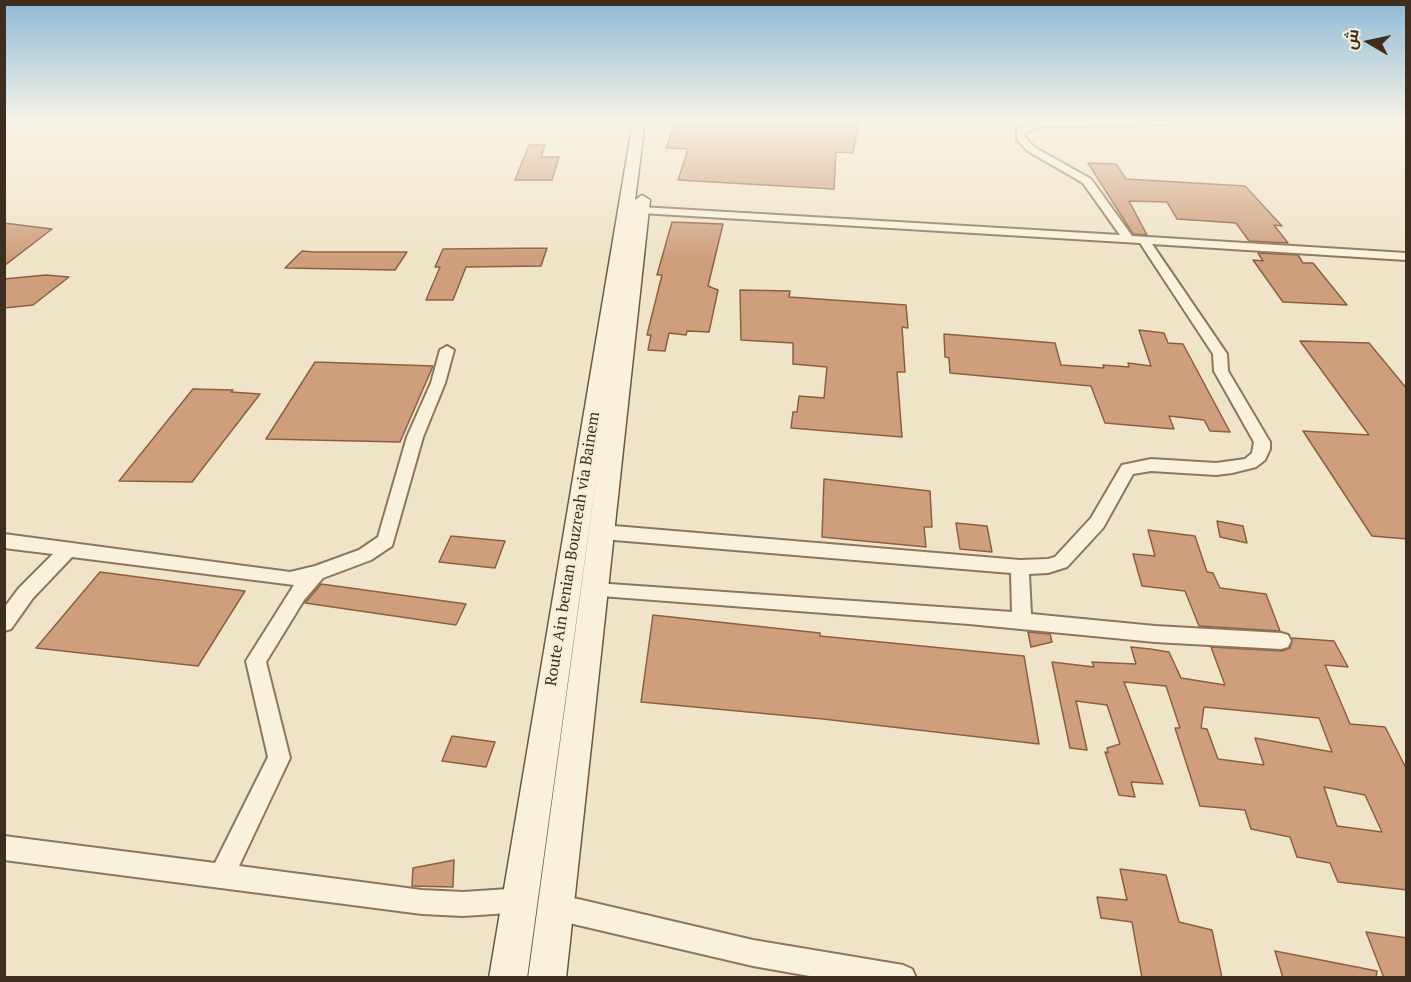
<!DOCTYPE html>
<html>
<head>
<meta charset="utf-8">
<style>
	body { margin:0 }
	#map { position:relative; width:1411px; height:982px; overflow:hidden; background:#f0e4c8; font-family:"PT Serif",Cairo,serif }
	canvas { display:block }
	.frame { position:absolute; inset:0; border:6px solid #3d2e20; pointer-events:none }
	.north { position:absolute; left:1339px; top:12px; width:60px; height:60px; -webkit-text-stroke:4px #f7eed8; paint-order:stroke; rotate:279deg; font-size:16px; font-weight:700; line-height:24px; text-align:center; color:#3d2e20 }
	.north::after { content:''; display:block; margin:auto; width:21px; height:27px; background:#3d2e20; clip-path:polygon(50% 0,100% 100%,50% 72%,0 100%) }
</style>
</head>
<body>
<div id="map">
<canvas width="1411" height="982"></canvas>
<div class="frame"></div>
<div class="north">ش</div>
</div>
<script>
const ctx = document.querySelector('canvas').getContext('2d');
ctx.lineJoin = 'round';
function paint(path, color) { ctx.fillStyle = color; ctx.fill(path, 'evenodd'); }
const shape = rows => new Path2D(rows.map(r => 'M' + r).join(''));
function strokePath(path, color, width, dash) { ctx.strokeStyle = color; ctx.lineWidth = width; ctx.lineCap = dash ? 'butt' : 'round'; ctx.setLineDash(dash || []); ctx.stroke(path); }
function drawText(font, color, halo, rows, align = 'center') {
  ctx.font = font + ' "PT Serif",serif'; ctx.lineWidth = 6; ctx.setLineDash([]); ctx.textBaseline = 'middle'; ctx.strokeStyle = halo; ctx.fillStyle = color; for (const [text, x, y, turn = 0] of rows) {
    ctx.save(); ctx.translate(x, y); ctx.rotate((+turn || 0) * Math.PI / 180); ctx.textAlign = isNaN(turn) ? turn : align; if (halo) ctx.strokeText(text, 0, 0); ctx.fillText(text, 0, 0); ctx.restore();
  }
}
const building = shape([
	[676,121,859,121,853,153,836,152,834,189,678,180,688,149,666,148,676,121],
	[529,145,545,145,541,157,559,157,552,180,515,180,529,145],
	[1088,163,1116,164,1126,179,1245,186,1282,226,1274,225,1288,243,1249,241,1236,223,1177,219,1167,202,1129,201,1147,235,1133,234,1088,163],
	[672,222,723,224,708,286,718,290,709,332,687,331,686,335,669,333,665,351,648,350,651,335,647,335,662,275,657,275,672,222],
	[4,223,52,229,4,266,4,223],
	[547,248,541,266,466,267,453,300,426,300,440,267,435,267,443,249,547,248],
	[302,251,313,252,407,252,395,270,285,268,302,251],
	[1258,253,1298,255,1303,263,1313,263,1347,305,1283,302,1253,260,1263,261,1258,253],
	[46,275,69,277,33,305,4,308,4,279,46,275],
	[740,290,790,291,789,297,906,305,908,328,902,327,905,372,897,372,902,437,791,428,793,412,797,412,799,396,824,398,827,367,793,364,793,343,741,340,740,290],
	[1139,330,1164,333,1168,343,1183,344,1230,432,1210,431,1204,420,1169,416,1174,429,1105,423,1091,386,950,373,949,358,945,357,944,334,1055,343,1061,365,1104,368,1103,365,1129,367,1128,363,1151,366,1139,330],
	[1300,341,1369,343,1407,389,1407,539,1372,536,1303,431,1369,435,1300,341],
	[315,362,433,366,400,442,266,439,315,362],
	[193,389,233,390,231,392,260,394,192,482,119,481,193,389],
	[824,479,930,491,932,527,924,527,926,547,822,537,824,479],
	[1217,521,1243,526,1247,543,1220,537,1217,521],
	[956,523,987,526,992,552,960,549,956,523],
	[1148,530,1195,536,1207,572,1213,573,1220,588,1266,594,1280,631,1199,626,1185,591,1142,586,1133,554,1155,556,1148,530],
	[451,536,505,541,495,568,439,562,451,536],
	[100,572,245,591,198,666,36,648,100,572],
	[321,584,466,604,456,625,305,603,321,584],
	[653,615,820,633,820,636,1024,656,1039,744,823,719,641,702,653,615],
	[1028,632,1050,634,1052,642,1031,647,1028,632],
	[1292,638,1334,641,1348,667,1325,665,1350,724,1385,727,1407,770,1407,890,1338,882,1330,863,1297,857,1290,837,1251,829,1245,810,1200,806,1175,728,1180,728,1166,686,1124,682,1163,784,1131,782,1135,797,1119,795,1105,752,1108,753,1107,748,1120,744,1107,705,1076,701,1087,750,1070,748,1052,662,1094,667,1092,662,1136,664,1131,647,1150,649,1169,652,1181,678,1225,685,1211,647,1282,651,1290,648,1292,638],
	[1204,707,1319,718,1332,752,1255,738,1264,765,1218,759,1207,729,1201,728,1204,707],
	[1324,787,1365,795,1382,832,1337,826,1324,787],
	[452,736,495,742,486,767,442,761,452,736],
	[454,860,453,887,412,886,413,868,454,860],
	[1120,869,1166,875,1179,922,1212,930,1222,978,1142,978,1132,922,1101,918,1097,897,1127,900,1120,869],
	[1366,932,1407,938,1407,978,1384,978,1366,932],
	[1275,951,1377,971,1376,978,1283,978,1275,951]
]);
const street = shape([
	[1033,121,1173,121,1169,124,1035,127,1025,133,1025,137,1034,147,1091,179,1132,236,1406,253,1406,260,1152,244,1227,354,1228,371,1270,442,1270,449,1265,460,1256,467,1232,473,1216,475,1151,471,1133,474,1103,528,1067,567,1048,573,1029,574,1031,614,1155,626,1281,633,1288,635,1291,641,1288,647,1281,649,1155,642,969,624,588,595,586,590,588,585,595,583,1012,612,1011,573,602,539,596,537,593,532,596,527,602,525,1020,560,1048,559,1055,557,1091,518,1122,465,1151,459,1216,463,1245,459,1252,453,1254,442,1214,371,1213,354,1140,243,641,213,636,210,641,207,1120,235,1083,183,1028,151,1017,140,1017,130,1033,121],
	[447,346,454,350,445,383,423,437,392,546,371,560,323,578,304,600,266,662,290,758,239,866,422,890,463,892,524,888,533,891,536,900,533,909,524,912,463,916,422,914,4,860,4,836,215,863,268,757,246,661,294,585,72,557,33,598,11,629,4,631,4,608,19,588,53,554,4,548,4,534,290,572,315,566,359,550,378,537,407,437,431,383,440,350,447,346],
	[552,893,753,940,903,965,912,969,916,978,821,978,753,966,552,919,543,915,539,906,543,897,552,893]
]);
const secondary = shape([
	[633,121,645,121,635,200,642,195,650,200,566,978,528,978,598,464,527,978,489,978,633,121]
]);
const streetNames = [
	["Route Ain benian Bouzreah via Bainem",573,549,-81]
];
paint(building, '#cf9f7d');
strokePath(building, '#8d5f41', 1.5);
strokePath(street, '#8d765c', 4);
strokePath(secondary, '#6f573f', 3);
paint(street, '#faf1dc');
paint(secondary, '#faf1dc');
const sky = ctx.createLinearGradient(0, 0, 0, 258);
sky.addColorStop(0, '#8fbad6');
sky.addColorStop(0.47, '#f8f3e6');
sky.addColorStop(1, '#f8f3e600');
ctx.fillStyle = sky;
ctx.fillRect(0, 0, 1411, 258);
drawText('16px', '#3d2e20', '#f7eed8', streetNames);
</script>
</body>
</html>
